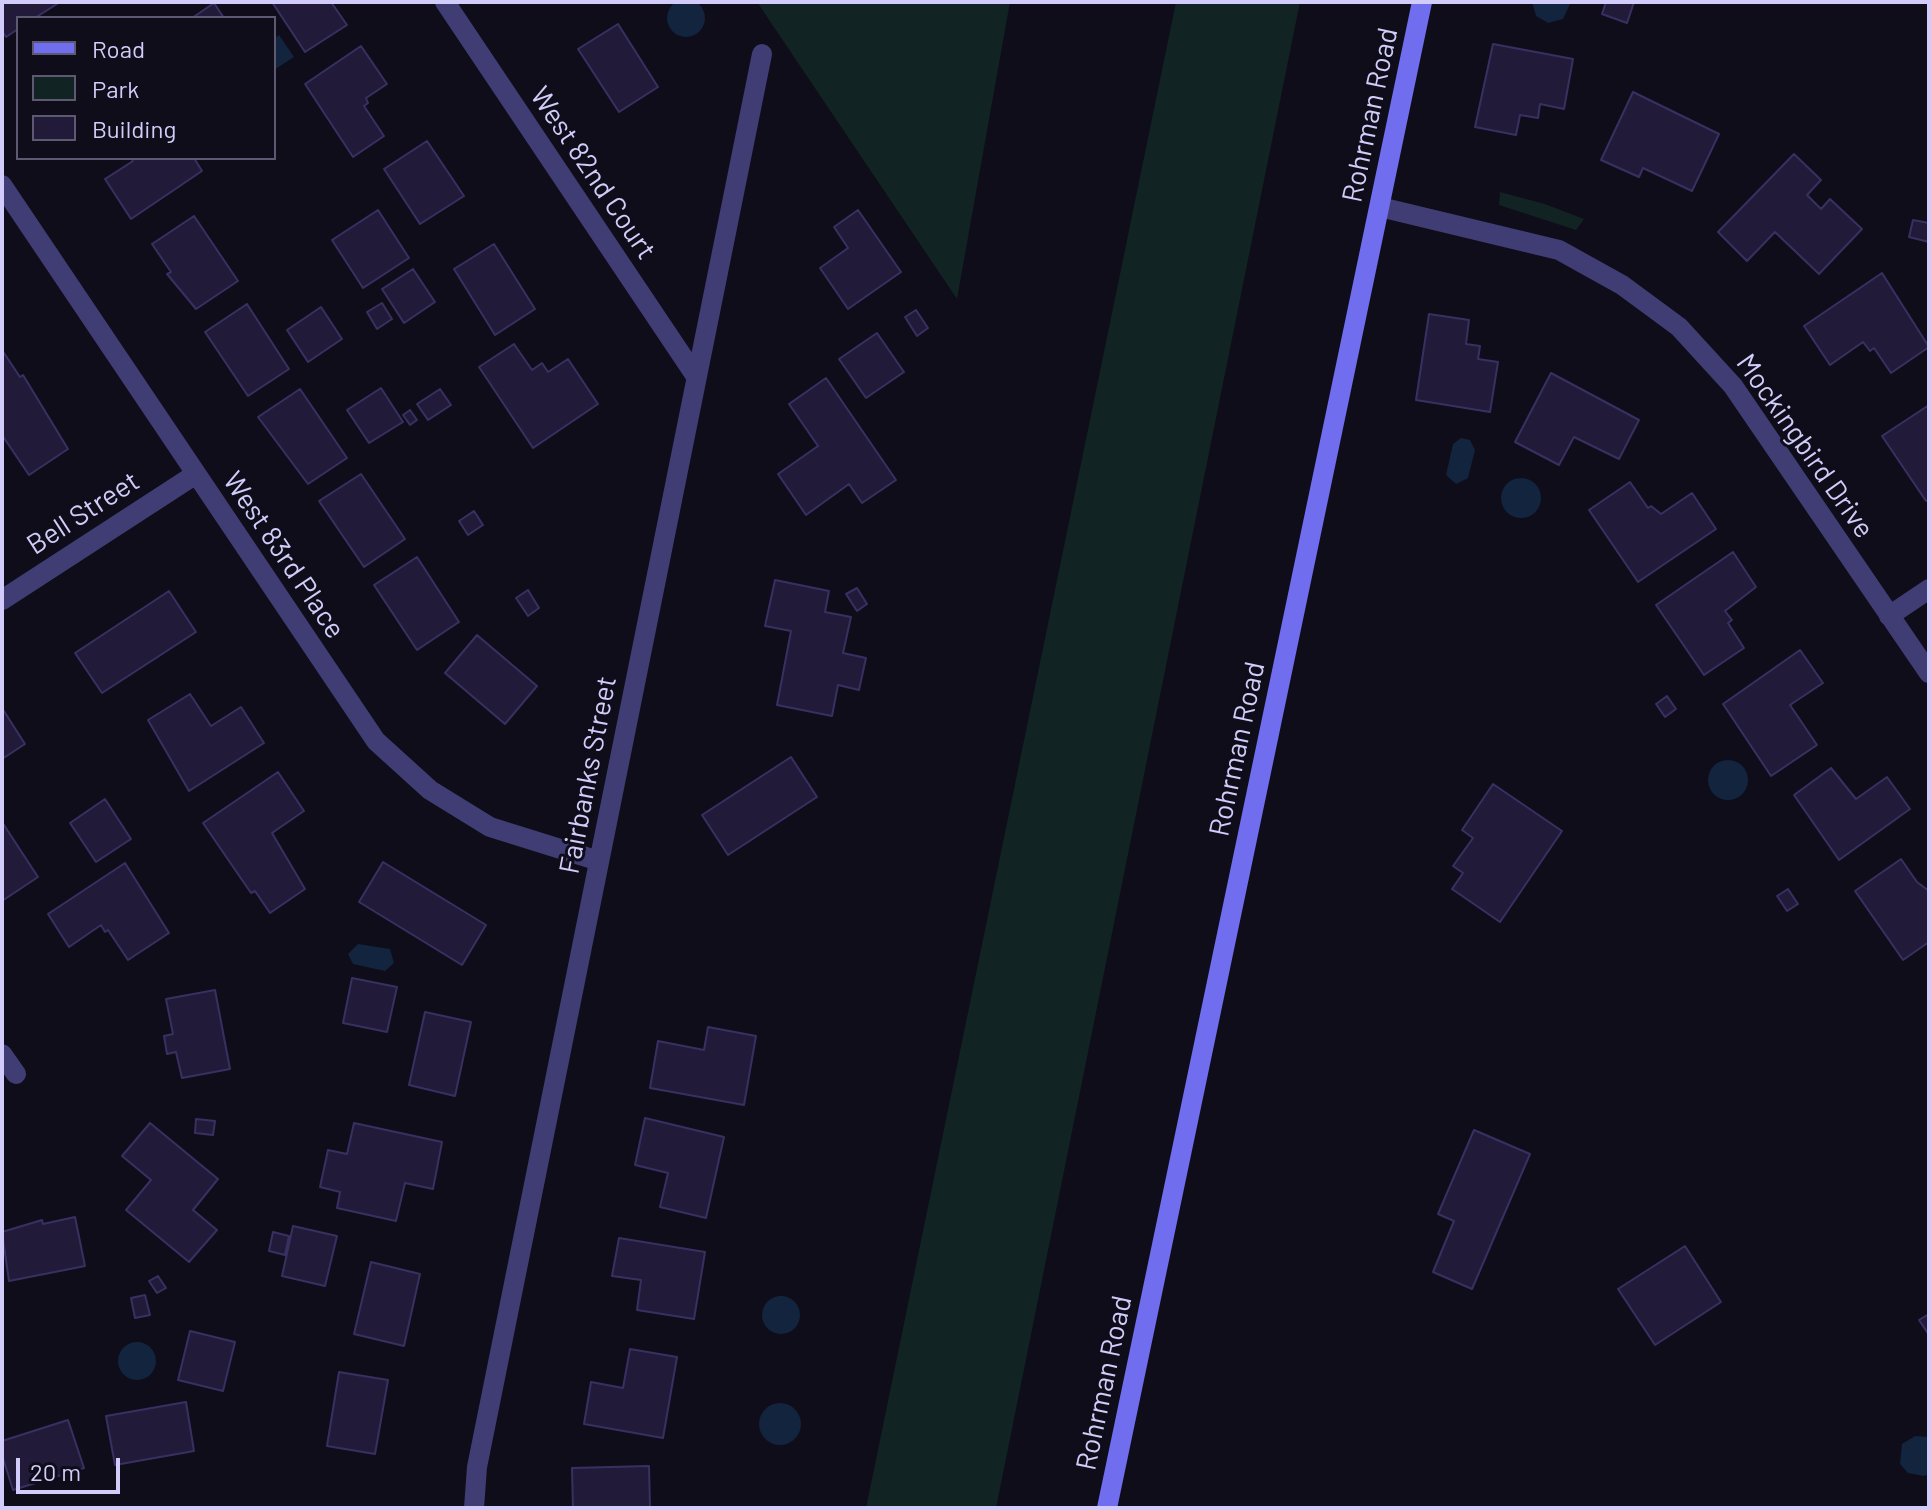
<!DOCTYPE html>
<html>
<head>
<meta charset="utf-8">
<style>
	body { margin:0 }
	#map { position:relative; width:1931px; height:1510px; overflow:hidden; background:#0f0d1a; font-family:Barlow,sans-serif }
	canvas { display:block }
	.frame { position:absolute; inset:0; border:4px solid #d1ccf9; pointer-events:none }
	.legend { position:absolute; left:16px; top:16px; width:260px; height:144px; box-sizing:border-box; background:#0f0d1a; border:2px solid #5d5973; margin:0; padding:10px 14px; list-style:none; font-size:24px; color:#d1ccf9 }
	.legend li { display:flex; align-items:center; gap:16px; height:40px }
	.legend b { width:40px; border:2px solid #5d5973 }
	.scale { position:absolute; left:16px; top:1458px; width:104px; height:36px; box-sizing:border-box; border:4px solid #d1ccf9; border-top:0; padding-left:10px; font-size:24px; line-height:28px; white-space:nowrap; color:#d1ccf9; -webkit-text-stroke:6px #0f0d1a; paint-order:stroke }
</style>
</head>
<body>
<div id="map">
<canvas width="1931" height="1510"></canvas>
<div class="frame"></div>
<ul class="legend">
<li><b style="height:10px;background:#706eee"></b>Road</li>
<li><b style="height:22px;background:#112322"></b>Park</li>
<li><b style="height:22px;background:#211b39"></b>Building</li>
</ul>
<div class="scale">20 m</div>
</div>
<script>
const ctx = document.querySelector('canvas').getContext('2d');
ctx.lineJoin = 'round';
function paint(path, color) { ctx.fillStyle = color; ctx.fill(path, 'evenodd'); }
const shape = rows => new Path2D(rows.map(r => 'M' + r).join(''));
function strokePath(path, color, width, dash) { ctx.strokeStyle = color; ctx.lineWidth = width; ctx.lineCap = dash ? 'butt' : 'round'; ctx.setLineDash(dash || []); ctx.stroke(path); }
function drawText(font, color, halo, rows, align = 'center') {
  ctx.font = font + ' Barlow,sans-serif'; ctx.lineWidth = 6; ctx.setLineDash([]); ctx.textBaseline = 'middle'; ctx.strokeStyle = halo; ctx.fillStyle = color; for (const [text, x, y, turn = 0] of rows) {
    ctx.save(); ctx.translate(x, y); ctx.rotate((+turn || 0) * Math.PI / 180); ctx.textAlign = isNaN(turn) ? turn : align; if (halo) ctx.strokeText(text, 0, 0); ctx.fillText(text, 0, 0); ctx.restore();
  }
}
const green = shape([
	[757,2,1010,2,957,299],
	[1176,2,1300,2,996,1508,866,1508],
	[1500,192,1545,204,1584,219,1576,230,1499,205]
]);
const water = shape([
	'667 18a19 19 0 1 1 38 0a19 19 0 1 1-38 0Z',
	[1532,2,1570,2,1570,4,1563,19,1548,23,1536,16],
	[279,35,294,57,274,70,274,39],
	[1461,438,1470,440,1475,450,1468,478,1456,484,1446,475,1453,444],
	'1501 498a20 20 0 1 1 40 0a20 20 0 1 1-40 0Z',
	'1708 780a20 20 0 1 1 40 0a20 20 0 1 1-40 0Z',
	[358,944,390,949,394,963,385,971,353,964,348,954],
	'762 1315a19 19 0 1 1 38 0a19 19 0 1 1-38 0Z',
	'118 1361a19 19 0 1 1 38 0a19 19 0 1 1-38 0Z',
	'759 1424a21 21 0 1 1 42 0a21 21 0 1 1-42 0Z',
	[1915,1436,1929,1437,1929,1474,1924,1476,1908,1473,1900,1464,1902,1444]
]);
const building = shape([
	[2,2,60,2,35,18,18,18,18,29,6,37,2,31,2,2],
	[272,2,331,2,347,25,305,52,272,2],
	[1606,2,1634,2,1627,23,1602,14,1606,2],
	[214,3,224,18,192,18,214,3],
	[618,24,658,87,619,112,578,49,618,24],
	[1493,44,1573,59,1564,109,1540,104,1538,118,1520,115,1516,135,1475,127,1493,44],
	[361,46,387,84,366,98,368,103,364,106,384,136,353,157,305,84,361,46],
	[1633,92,1719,134,1692,191,1643,168,1639,177,1601,160,1633,92],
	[427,141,464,196,420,224,384,169,427,141],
	[1794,154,1821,180,1807,195,1821,209,1830,199,1862,229,1819,274,1775,232,1747,261,1718,232,1794,154],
	[131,158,194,158,202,171,131,219,105,179,133,161,131,158],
	[378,210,409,258,363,288,332,240,378,210],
	[858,210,901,272,848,309,820,268,848,248,834,227,858,210],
	[194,216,238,281,196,309,167,274,171,272,152,244,194,216],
	[1913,220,1929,223,1929,242,1909,237,1913,220],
	[494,244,535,309,495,335,454,269,494,244],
	[413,269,435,302,404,323,382,289,413,269],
	[1882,273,1929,347,1891,373,1874,348,1870,351,1863,342,1830,365,1804,326,1882,273],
	[382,303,392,319,377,329,367,312,382,303],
	[247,304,289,369,248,396,205,332,247,304],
	[321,307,342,339,308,362,287,330,321,307],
	[916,310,928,328,917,336,905,317,916,310],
	[1429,314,1469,320,1466,344,1480,346,1478,359,1498,362,1490,412,1416,400,1429,314],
	[877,333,904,372,866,398,839,359,877,333],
	[514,344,532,370,542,363,548,372,568,359,598,404,533,448,479,367,514,344],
	[2,350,20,377,23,375,68,449,29,475,2,435,2,350],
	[1551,373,1639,420,1619,459,1574,437,1559,465,1515,442,1551,373],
	[826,378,896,480,862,503,849,484,806,515,778,474,818,446,789,404,826,378],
	[381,388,403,422,369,443,347,410,381,388],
	[300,389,347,458,308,484,258,417,300,389],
	[440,389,451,405,428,420,417,404,440,389],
	[1929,405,1929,499,1926,501,1882,436,1929,405],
	[410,410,417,420,410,425,403,415,410,410],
	[361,474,405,539,364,567,319,501,361,474],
	[1630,482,1648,508,1651,506,1661,514,1692,493,1716,529,1638,582,1589,510,1630,482],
	[474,511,483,525,468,535,459,521,474,511],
	[1733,552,1756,587,1725,611,1732,620,1728,623,1744,648,1704,675,1656,605,1733,552],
	[417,557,459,622,417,650,374,585,417,557],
	[775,580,829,591,825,612,851,617,843,653,866,658,859,690,838,685,832,716,777,705,791,631,765,626,775,580],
	[857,588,867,604,857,611,846,594,857,588],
	[528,590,539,608,528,616,516,598,528,590],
	[169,591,196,632,102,693,75,653,169,591],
	[477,635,537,686,505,724,445,673,477,635],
	[1800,650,1823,683,1790,705,1817,745,1771,776,1723,704,1800,650],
	[190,694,211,726,241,707,264,743,189,791,148,720,190,694],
	[1667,696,1676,709,1665,717,1656,704,1667,696],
	[2,708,25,744,2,759,2,708],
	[791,757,817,797,728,855,702,815,791,757],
	[1831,768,1856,799,1887,777,1910,809,1839,860,1794,795,1831,768],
	[278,772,304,811,272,833,305,889,270,913,255,891,251,893,203,823,278,772],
	[1493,784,1562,831,1500,922,1452,889,1463,873,1453,866,1473,838,1462,830,1493,784],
	[105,799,131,839,96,862,70,823,105,799],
	[2,822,38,877,2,901,2,822],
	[1901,859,1917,882,1929,891,1929,942,1903,960,1855,891,1901,859],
	[383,862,486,925,462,965,359,902,383,862],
	[125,863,169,933,128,960,108,930,105,932,101,925,69,947,48,914,125,863],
	[1788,889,1798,904,1787,911,1777,896,1788,889],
	[352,978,397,987,387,1032,343,1023,352,978],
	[215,990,230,1069,182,1078,176,1052,167,1054,164,1036,173,1034,166,999,215,990],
	[425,1012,471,1022,455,1096,409,1085,425,1012],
	[708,1027,756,1036,744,1105,650,1088,658,1041,704,1050,708,1027],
	[645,1118,724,1137,706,1218,660,1207,668,1173,635,1165,645,1118],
	[196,1119,215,1121,213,1135,195,1133,196,1119],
	[150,1123,218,1179,193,1210,217,1230,189,1262,126,1210,151,1180,122,1156,150,1123],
	[354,1123,442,1142,433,1189,405,1183,396,1221,337,1208,340,1192,320,1187,328,1150,347,1154,354,1123],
	[1474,1130,1530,1154,1472,1289,1433,1272,1454,1221,1438,1214,1474,1130],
	[75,1217,85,1266,9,1281,2,1232,42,1220,43,1224,75,1217],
	[293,1226,337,1236,325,1286,282,1276,293,1226],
	[273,1232,289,1236,285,1255,269,1251,273,1232],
	[619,1238,705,1252,694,1319,637,1310,641,1280,612,1276,619,1238],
	[1685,1246,1721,1302,1655,1345,1618,1289,1685,1246],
	[371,1262,420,1274,404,1346,354,1334,371,1262],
	[158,1276,166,1288,157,1293,149,1281,158,1276],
	[145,1295,150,1315,135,1318,131,1298,145,1295],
	[1929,1314,1929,1335,1919,1320,1929,1314],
	[190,1331,235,1342,223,1391,178,1380,190,1331],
	[630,1349,677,1357,663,1438,584,1424,591,1382,623,1388,630,1349],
	[339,1372,388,1380,375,1454,327,1446,339,1372],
	[186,1402,194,1451,115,1465,106,1416,186,1402],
	[68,1420,84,1468,13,1490,2,1455,2,1441,68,1420],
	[649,1466,650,1508,573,1508,572,1468,649,1466]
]);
const street = shape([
	[445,2,695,375],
	[2,185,376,741,430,790,490,827,599,861],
	[1380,207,1559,250,1622,285,1679,327,1733,386,1929,673],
	[2,600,196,474],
	[1889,616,1929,589],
	[2,1054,16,1074],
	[474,1508,477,1467,762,54]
]);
const secondary = shape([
	[1107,1508,1422,2]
]);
const streetNames = [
	["Rohrman Road",1370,115,-78],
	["West 82nd Court",593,173,56],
	["Mockingbird Drive",1805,446,55],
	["Bell Street",83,513,-33],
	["West 83rd Place",284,555,56],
	["Rohrman Road",1237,749,-78],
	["Fairbanks Street",588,775,-79],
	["Rohrman Road",1104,1383,-78]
];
paint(green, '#112322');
paint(water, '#12243e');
paint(building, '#211b39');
strokePath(building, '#393062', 2);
strokePath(street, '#3f3d74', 20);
strokePath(secondary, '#706eee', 20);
drawText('28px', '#d1ccf9', '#0f0d1a', streetNames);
</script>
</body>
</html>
